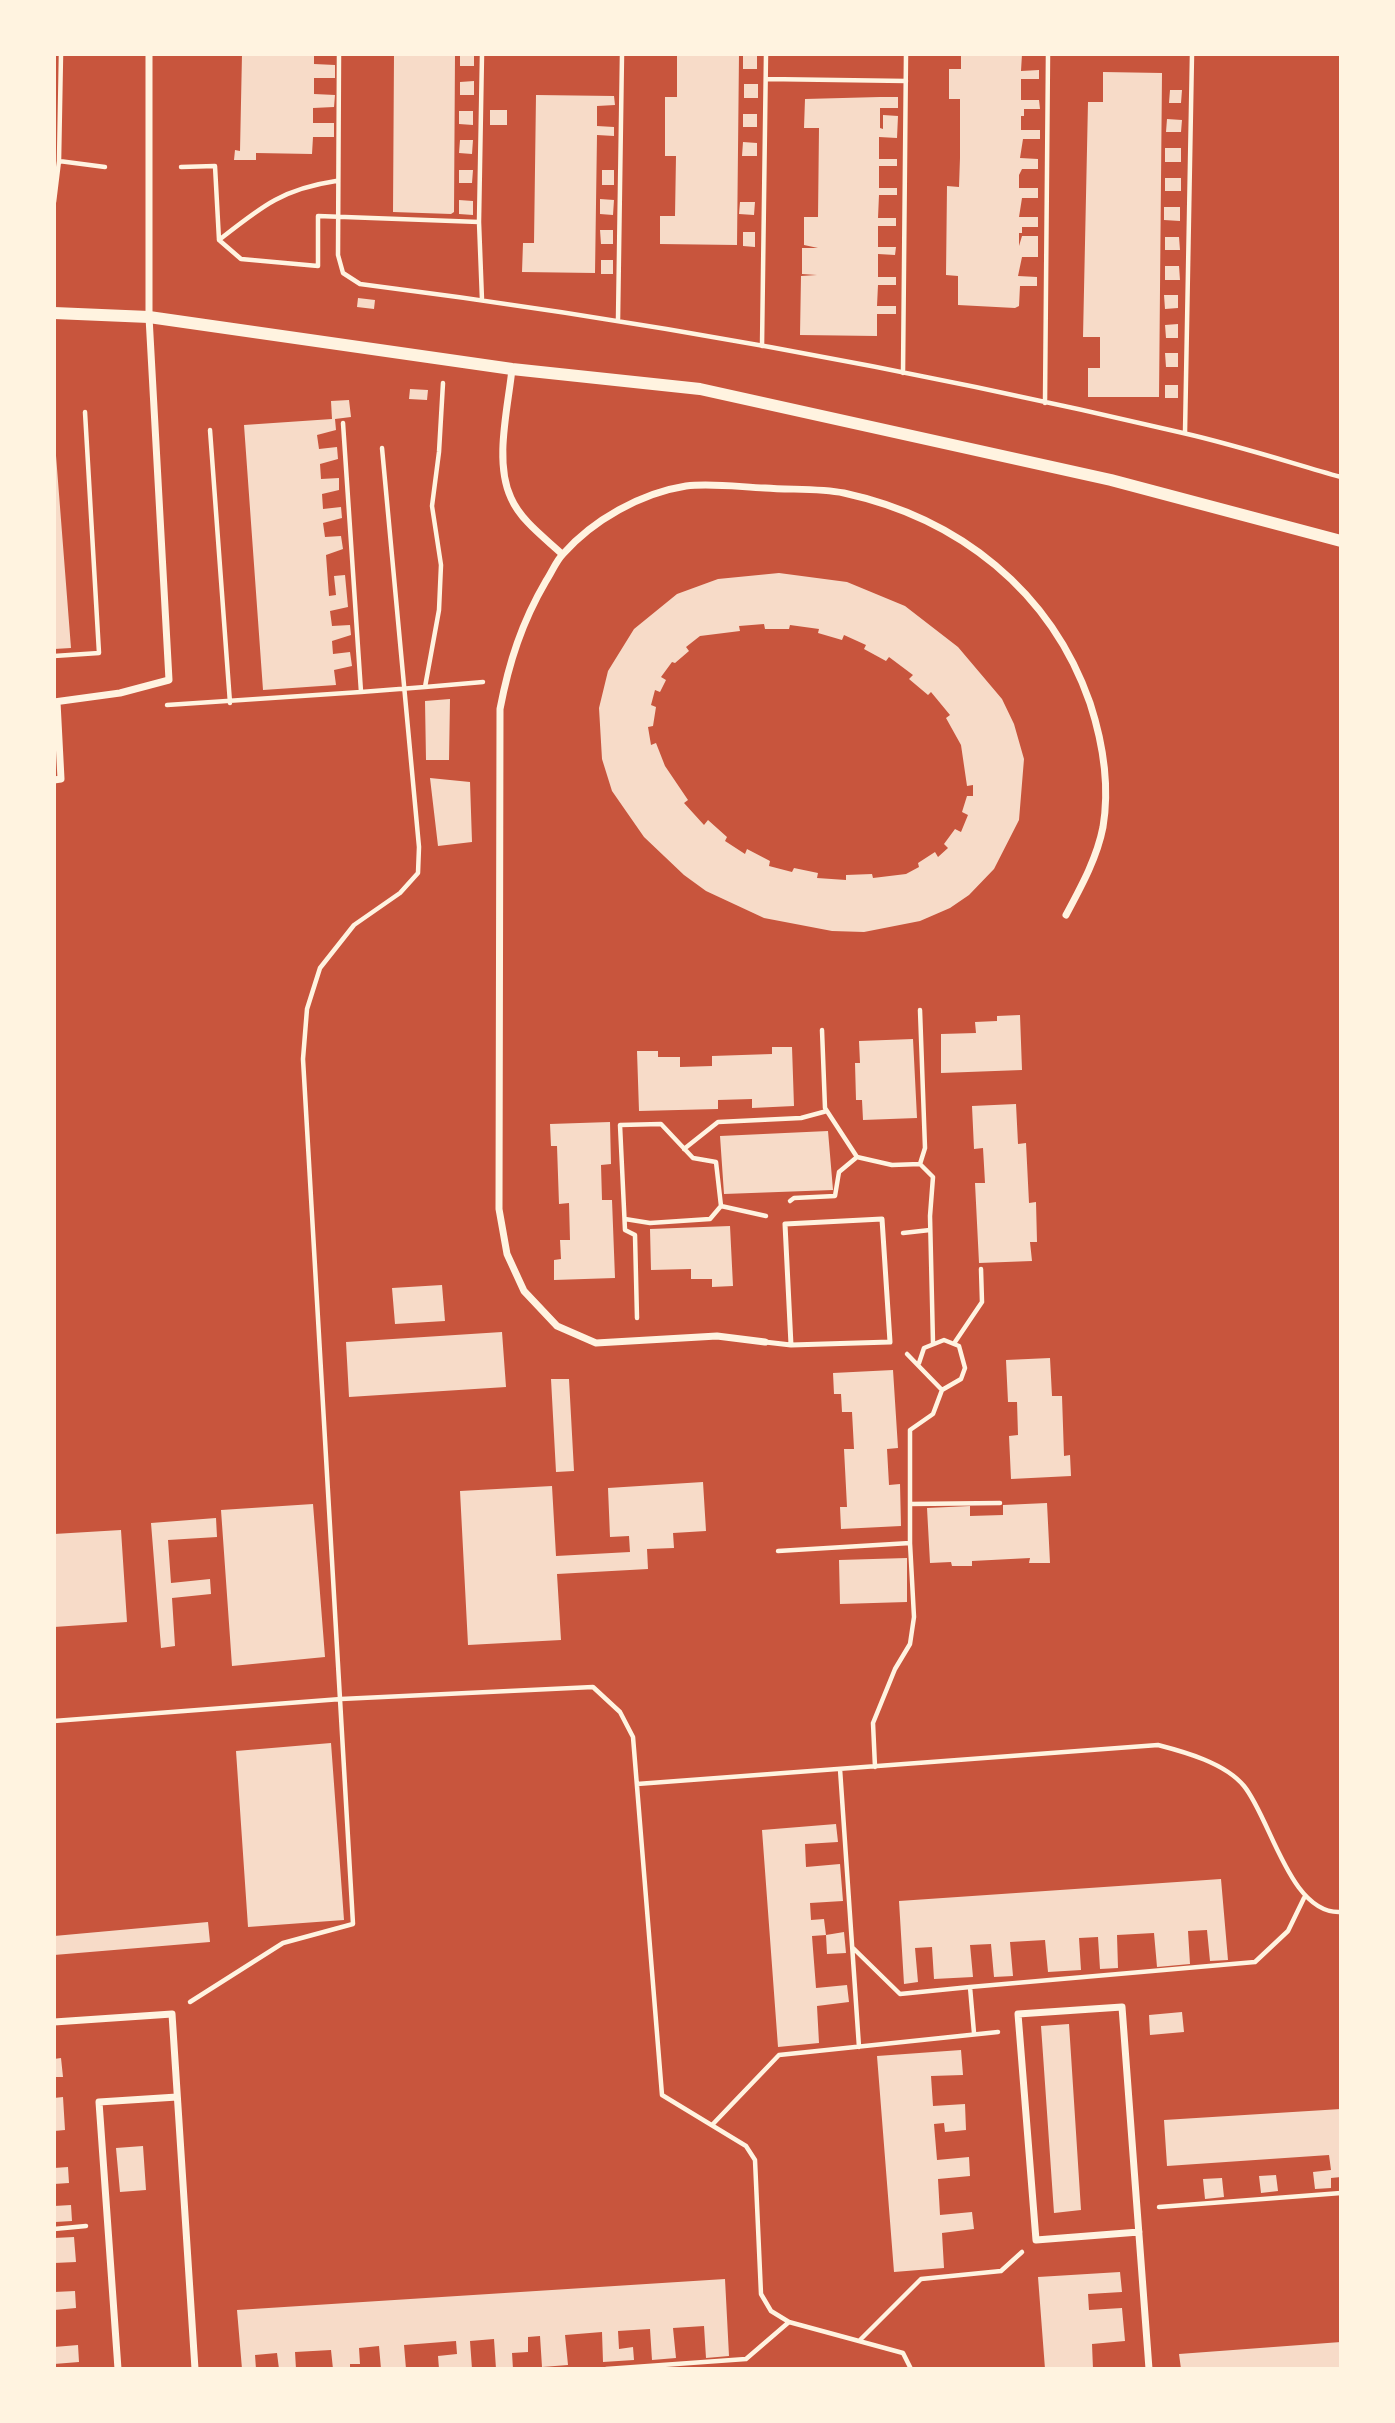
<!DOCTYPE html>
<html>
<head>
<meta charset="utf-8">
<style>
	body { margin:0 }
	#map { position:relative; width:1395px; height:2423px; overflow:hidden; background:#c8553d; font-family:"Source Sans 3",sans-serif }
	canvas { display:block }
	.frame { position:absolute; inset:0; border:56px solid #fff3e0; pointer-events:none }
</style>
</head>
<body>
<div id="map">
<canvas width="1395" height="2423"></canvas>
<div class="frame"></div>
</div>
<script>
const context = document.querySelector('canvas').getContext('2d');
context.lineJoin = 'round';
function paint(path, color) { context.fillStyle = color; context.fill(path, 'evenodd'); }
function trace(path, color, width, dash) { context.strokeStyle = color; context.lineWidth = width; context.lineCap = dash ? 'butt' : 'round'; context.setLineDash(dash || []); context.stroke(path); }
paint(new Path2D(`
	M242 54H314V64L335 65V78H314V94L335 95 334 107 313 108V123H334V137H313L312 154 256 153V160H234L235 150 240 151Z
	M394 54H455L454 212 451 214 393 212Z
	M460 54H474V66H460Z
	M677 54H739L737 245 660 244V216H675L676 156H665V97H677Z
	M743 54 757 55V69H743Z
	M961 54H1022L1021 71 1039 70V79H1021V100H1039L1040 109H1024V116H1021V130H1040V139H1023L1020 158 1038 159V169H1022L1019 175V188H1038V198H1022L1019 217H1038V227H1022V233H1019V246L1022 236H1038V257H1022L1018 276 1037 277V286H1020L1019 306 1015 308 958 305V276L946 275 947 186 959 187 960 158V99H949V69H961Z
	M1103 72 1162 73 1159 397H1088V368H1100V337H1083L1088 102H1103Z
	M474 81V95H460V82Z
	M744 84H758V98H744Z
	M1170 90H1182L1181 103H1169Z
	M536 95 614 96 615 105 597 106V126L614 127V136L597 135 595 273 522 272 523 243H534Z
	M880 97H898V108H880V128L883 129V115L898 116 897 138 879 137V159H897V166H879V188H897V195H879L878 218H896V226H878V247H896L895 255 878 254V277H896V285H878L877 306H896V314H877V336L800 335 801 276 817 275 802 274V248H818L804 245V217H818L819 128H804L805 99Z
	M490 110H507V125H490Z
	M459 111H473V125L459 124Z
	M743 114H757V127H743Z
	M1167 119 1182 120 1181 132H1166Z
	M460 140H473L472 154 459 153Z
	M743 142 757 143V156H742Z
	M1165 148H1181V162H1165Z
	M459 170H473L472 183H459Z
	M602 170H614V185H602Z
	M1165 178H1181V191H1165Z
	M600 199 614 200 613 215 600 214Z
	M459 200 473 201V215L459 214Z
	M740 202H755L754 215 739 214Z
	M1164 207H1180V221L1164 220Z
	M600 230H613V244H601Z
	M743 232H755V247L743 246Z
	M1165 237H1179L1180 250H1165Z
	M601 260H613V274H601Z
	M1165 266H1179L1180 280H1165Z
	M1164 295H1178V308L1165 309Z
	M358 298 375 300 374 309 357 307Z
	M1178 324V338H1166L1165 325Z
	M1165 353H1178V367H1166Z
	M1165 385H1178V398H1165Z
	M410 389 428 390 427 400 409 399Z
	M349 400 351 417 335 419 336 430 317 435 319 449 337 447 338 459 320 464 321 479 339 478V490L322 494 323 509 341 507 342 518 323 523 325 537 341 536 343 549 326 555 329 596 336 595 334 576 345 575 348 607 330 611 332 626 350 625 351 635 332 641 333 654 350 652 352 666 334 670 336 685 263 690 244 425 332 419 331 401Z
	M54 430 71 648 54 649Z
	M779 573 847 582 905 606 958 647 1002 699 1014 724 1024 759 1019 820 994 869 969 895 950 908 920 921 864 932 832 931 764 918 706 891 684 875 644 837 612 791 602 759 599 708 608 671 634 629 677 594 718 579ZM764 624 765 629H789L790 625 819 629 818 633 842 640 844 635 866 645 864 649 886 661 889 657 913 675 909 679 928 695 931 692 950 715 946 718 961 745 967 786 973 785V796H967L962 812 968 815 961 832 955 829 944 844 948 848 938 857 935 852 918 863 919 867 906 874 873 878 872 874 846 875V880L817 878 818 873 794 868 792 872 769 866 770 861 747 849 745 854 725 841 727 837 708 820 704 825 684 803 688 800 665 766 656 743 651 745 648 727 653 726 656 707 651 705 655 690 660 692 666 680 661 677 672 662 675 663 689 651 686 647 700 636 740 631 739 626Z
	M450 699 449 760H426L425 701Z
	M430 778 470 782 472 842 438 846Z
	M1020 1015 1022 1070 941 1073V1034L976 1033 975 1022 997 1021V1016Z
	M913 1039 917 1118 863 1120 862 1100H856L855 1063H860L859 1041Z
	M772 1047H792L794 1106 752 1108V1099L718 1100V1109L639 1111 637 1051H658V1057H680V1067L712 1066V1056L772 1054Z
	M1016 1104 1018 1144 1026 1143 1029 1203 1036 1202 1037 1242H1030L1032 1261 979 1263 975 1183H985L983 1148 974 1149 972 1106Z
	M610 1122 611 1164 601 1165 602 1200H612L615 1278 554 1280V1260L561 1259 560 1240H570L569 1203 559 1204 557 1146H551L550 1124Z
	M828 1131 833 1190 724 1194 720 1136Z
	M730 1226 733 1286 712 1287V1279H691V1269L651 1270 650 1229Z
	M442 1285 445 1321 395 1324 392 1288Z
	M502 1332 506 1387 349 1397 346 1342Z
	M1050 1358 1052 1396H1062L1064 1456 1070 1455 1071 1476 1011 1479 1009 1436 1018 1435 1017 1402H1008L1006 1360Z
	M893 1370 898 1448 887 1449 889 1485 900 1484 901 1526 841 1529 840 1507H847L844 1449H854L852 1412H842L841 1394H834L833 1373Z
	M551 1379H569L574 1471 556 1472Z
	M703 1482 706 1531 673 1533 674 1548 647 1549 648 1569 557 1574 561 1640 468 1645 460 1491 552 1486 556 1556 630 1552 629 1536 610 1537 608 1488Z
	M1047 1503 1050 1563H1029L1030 1558 972 1561V1566H952L951 1562 930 1563 927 1508 970 1506V1516L1003 1515V1505Z
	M313 1504 325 1657 232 1666 221 1510Z
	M216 1518 217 1537 168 1540 171 1583 210 1579 211 1594 172 1598 175 1646 161 1648 151 1523Z
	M121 1530 127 1622 54 1627V1534Z
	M907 1558V1602L840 1604 839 1560Z
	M331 1743 344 1920 248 1927 236 1751Z
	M836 1824 838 1842 805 1844 806 1867 840 1864 843 1901 810 1903 811 1920 824 1919 826 1935 812 1936 816 1988 847 1985 849 2002 817 2006 819 2043 778 2047 762 1830Z
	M1221 1879 1228 1960 1210 1961 1207 1930 1188 1931 1190 1964 1157 1967 1154 1933 1117 1935 1118 1968 1100 1969 1098 1937 1079 1938 1081 1970 1048 1972 1045 1940 1010 1942 1013 1976 994 1977 991 1944 970 1945 973 1977 934 1979 932 1947 915 1948 918 1982 904 1984 899 1901Z
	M208 1922 210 1942 54 1955V1936Z
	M844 1932 846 1953 827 1954 826 1935Z
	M1182 2012 1184 2032 1150 2035 1149 2015Z
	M1069 2024 1081 2210 1054 2213 1041 2026Z
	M961 2050 963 2075 931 2076 933 2106 965 2104 966 2130 945 2132 944 2123 934 2124 937 2160 969 2157 970 2176 938 2179 940 2215 972 2212 974 2229 942 2233 944 2268 894 2272 877 2056Z
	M61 2058 63 2077H54V2059Z
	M63 2097 65 2130 54 2131V2098Z
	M1341 2109V2177L1331 2178V2188L1315 2189 1313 2172 1331 2170 1329 2155 1167 2166 1164 2120Z
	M143 2146 146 2190 120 2192 116 2148Z
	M68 2167 69 2183 54 2184V2168Z
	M1276 2175 1278 2191 1261 2193 1259 2176Z
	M1222 2178 1224 2197 1205 2199 1203 2179Z
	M71 2205 72 2221 55 2222 54 2206Z
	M74 2237 76 2262 54 2263V2238Z
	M1120 2272 1122 2292 1088 2294 1089 2310 1122 2308 1125 2341 1092 2344 1093 2369H1045L1038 2277Z
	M725 2279 729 2356 706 2358 704 2326 673 2328 676 2358 652 2360 650 2329 618 2331 619 2349 633 2347 634 2360 603 2362 602 2332 565 2335 568 2365 542 2367 540 2336 528 2337V2352L512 2353 513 2369H496L494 2339 470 2341 472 2369H439L438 2356 457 2354 456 2341 404 2345 406 2369H381L379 2346 359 2348 360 2364H350V2369H333L331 2350 295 2352 296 2369H279L277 2353 255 2355 256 2369H242L237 2310Z
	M75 2291 76 2308 54 2310V2292Z
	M1341 2342V2369H1181L1179 2354Z
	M78 2345 79 2362 54 2364V2347Z`), '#f7dbc8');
trace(new Path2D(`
	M61 54 59 161 105 167
	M339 54 338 255 343 273 360 284C637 319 911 369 1183 433 1236 445 1288 462 1341 477
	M766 79 906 81
	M181 167 215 166 219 240 241 259 318 266V216L479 222 482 300
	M54 202 59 161
	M479 222 482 54
	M219 240C261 207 282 189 336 181
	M618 320 622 54
	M762 346 766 54
	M903 373 906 54
	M1045 403 1048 54
	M210 430 230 703
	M1185 433 1192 54
	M54 656 99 653 85 412
	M425 687 483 682
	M361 692 425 687 439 610 441 565 432 506 439 452 443 383
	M167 705 361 692 343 423
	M920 1010 925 1148 920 1164 933 1177 930 1216 933 1343
	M822 1030 825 1108 857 1157 892 1165 920 1164
	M684 1149 718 1122 801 1118 827 1111
	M790 1201 794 1198 835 1196 839 1172 857 1157
	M625 1219 650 1223 710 1219 721 1206
	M903 1233 930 1230
	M637 1318 635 1235 625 1230 620 1125 661 1124 693 1158 716 1162 721 1206 766 1216
	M955 1342 982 1302 981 1269
	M907 1354 942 1390
	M910 1504 1000 1503
	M910 1543V1430L933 1414 942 1390 961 1379 965 1368 959 1346 944 1340 924 1348 919 1363
	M778 1551 910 1543 914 1617 910 1644 895 1669 873 1723 875 1767
	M54 1721 341 1699 593 1687 620 1712 633 1737 662 2095 746 2146 755 2160 761 2294 771 2311 789 2322 903 2353 911 2369
	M840 1769 859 2047
	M637 1784 1158 1745C1185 1752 1225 1763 1244 1786 1271 1819 1290 1915 1341 1912
	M853 1948 900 1994 970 1987
	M190 2002 283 1943 353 1924 303 1059 307 1009 320 968 354 925 400 893 418 873 419 847 382 448
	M974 2033 970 1987 1255 1962 1288 1931 1304 1898
	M712 2125 779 2055 998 2032
	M1159 2207 1341 2193
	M54 2229 86 2226
	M859 2341 921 2279 1001 2271 1022 2252
	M606 2369 746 2359 789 2322`), '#fff3e0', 4.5);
trace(new Path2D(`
	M765 1342 791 1345 890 1342 882 1219 785 1224 791 1345`), '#fff3e0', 5);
trace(new Path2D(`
	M512 369C508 408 494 462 511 498 521 521 545 538 562 554
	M54 702 120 693 169 680 149 317V54
	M54 780 61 779 57 702
	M765 1342 717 1336 596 1343 557 1326 524 1291 507 1254 499 1209 500 709C509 662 522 622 546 581 552 572 556 561 563 554 593 520 641 493 686 486 711 483 740 487 765 488 791 490 819 488 844 493 959 518 1051 591 1090 703 1103 743 1110 785 1103 827 1097 858 1081 887 1066 915
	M54 2022 172 2014 195 2369
	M1139 2232 1036 2240 1018 2014 1122 2007 1149 2369
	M118 2369 99 2102 177 2097`), '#fff3e0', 7);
trace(new Path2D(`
	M54 313 149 317 512 369 700 389 1111 480 1341 541`), '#fff3e0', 12);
</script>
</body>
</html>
